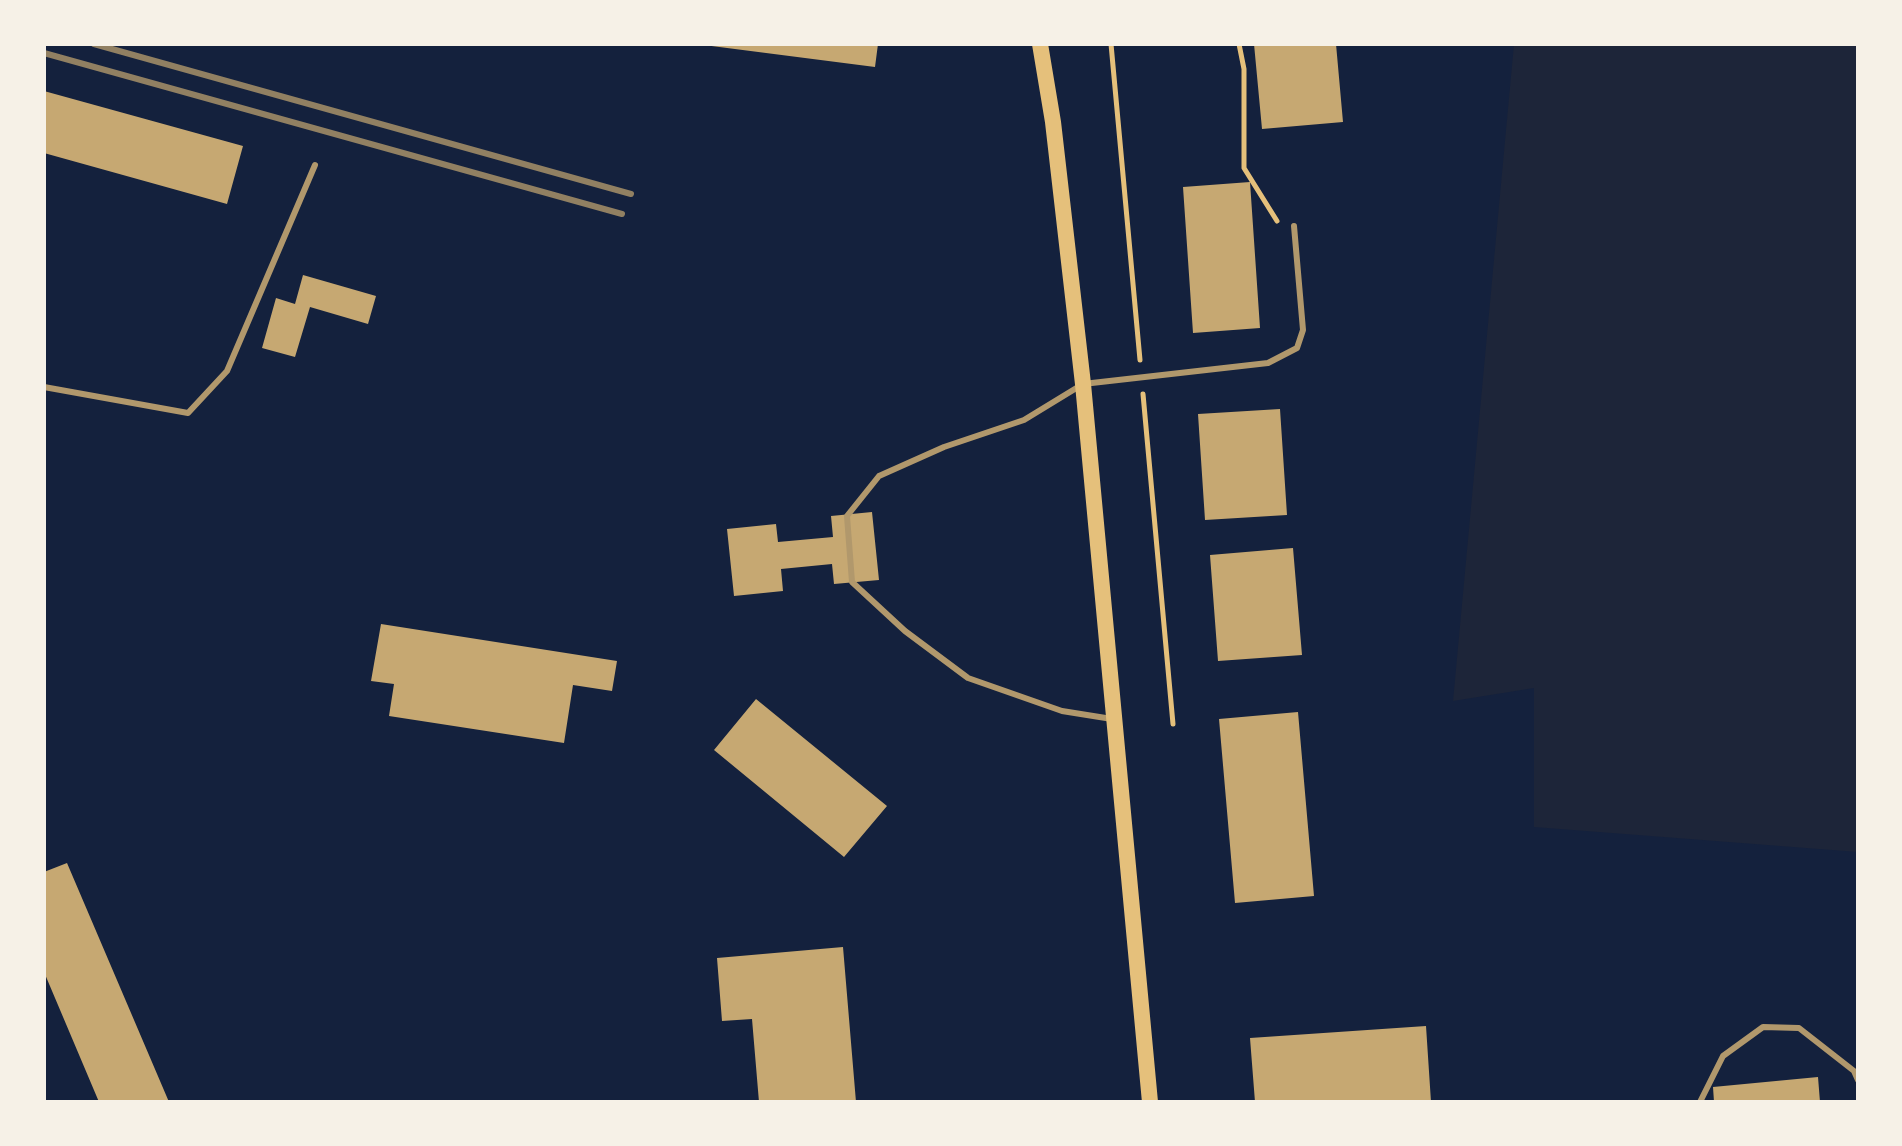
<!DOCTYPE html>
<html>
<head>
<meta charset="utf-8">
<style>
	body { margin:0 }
	#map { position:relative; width:1902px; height:1146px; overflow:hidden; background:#14213d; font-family:"Sofia Sans Condensed",sans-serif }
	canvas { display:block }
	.frame { position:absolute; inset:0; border:46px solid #f6f1e7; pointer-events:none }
</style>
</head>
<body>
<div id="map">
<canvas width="1902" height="1146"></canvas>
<div class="frame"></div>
</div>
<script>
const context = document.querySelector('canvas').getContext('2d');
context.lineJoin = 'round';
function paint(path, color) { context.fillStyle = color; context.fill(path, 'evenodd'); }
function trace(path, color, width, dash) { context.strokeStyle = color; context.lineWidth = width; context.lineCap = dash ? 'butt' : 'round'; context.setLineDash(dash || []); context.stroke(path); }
paint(new Path2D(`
	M1514 44H1858V852L1534 827V688L1453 701Z`), '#1d2539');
paint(new Path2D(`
	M696 44H878L875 67Z
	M1254 44H1336L1343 122 1262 129Z
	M44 91 243 146 227 204 44 153Z
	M1250 182 1260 328 1193 333 1183 187Z
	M303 275 376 296 368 324 310 307 295 357 262 348 276 298 295 304Z
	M1280 409 1287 515 1205 520 1198 414Z
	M872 512 879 580 834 584 832 564 781 569 783 591 734 596 727 529 776 524 778 542 833 537 831 516Z
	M1293 548 1302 655 1218 661 1210 555Z
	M381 624 617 661 612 691 573 685 564 743 389 716 394 684 371 681Z
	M756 699 887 806 844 857 714 750Z
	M1298 712 1314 896 1235 903 1219 719Z
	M67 863 169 1102H99L44 972V872Z
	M843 947 856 1102H759L752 1019 722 1021 717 958Z
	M1426 1026 1431 1102H1255L1250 1038Z
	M1818 1077 1820 1102H1714L1713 1087Z`), '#c6a872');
trace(new Path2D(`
	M1111 44 1140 360
	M1239 44 1244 69V168L1277 221
	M1143 394 1173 724`), '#e5c07b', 5);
trace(new Path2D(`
	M44 387 188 413 227 371 315 165
	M1112 719 1062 711 968 678 905 631 852 582 847 516 879 476 944 447 1024 420 1083 384 1268 363 1297 348 1303 330 1294 226
	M1700 1102 1723 1056 1763 1027 1799 1028 1854 1071 1858 1080`), '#b1986c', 6);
trace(new Path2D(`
	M1040 44 1053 122 1083 384 1150 1102`), '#e5c07b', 16);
trace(new Path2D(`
	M94 44 631 194
	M44 53 622 214`), '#918062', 6);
</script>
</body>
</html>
